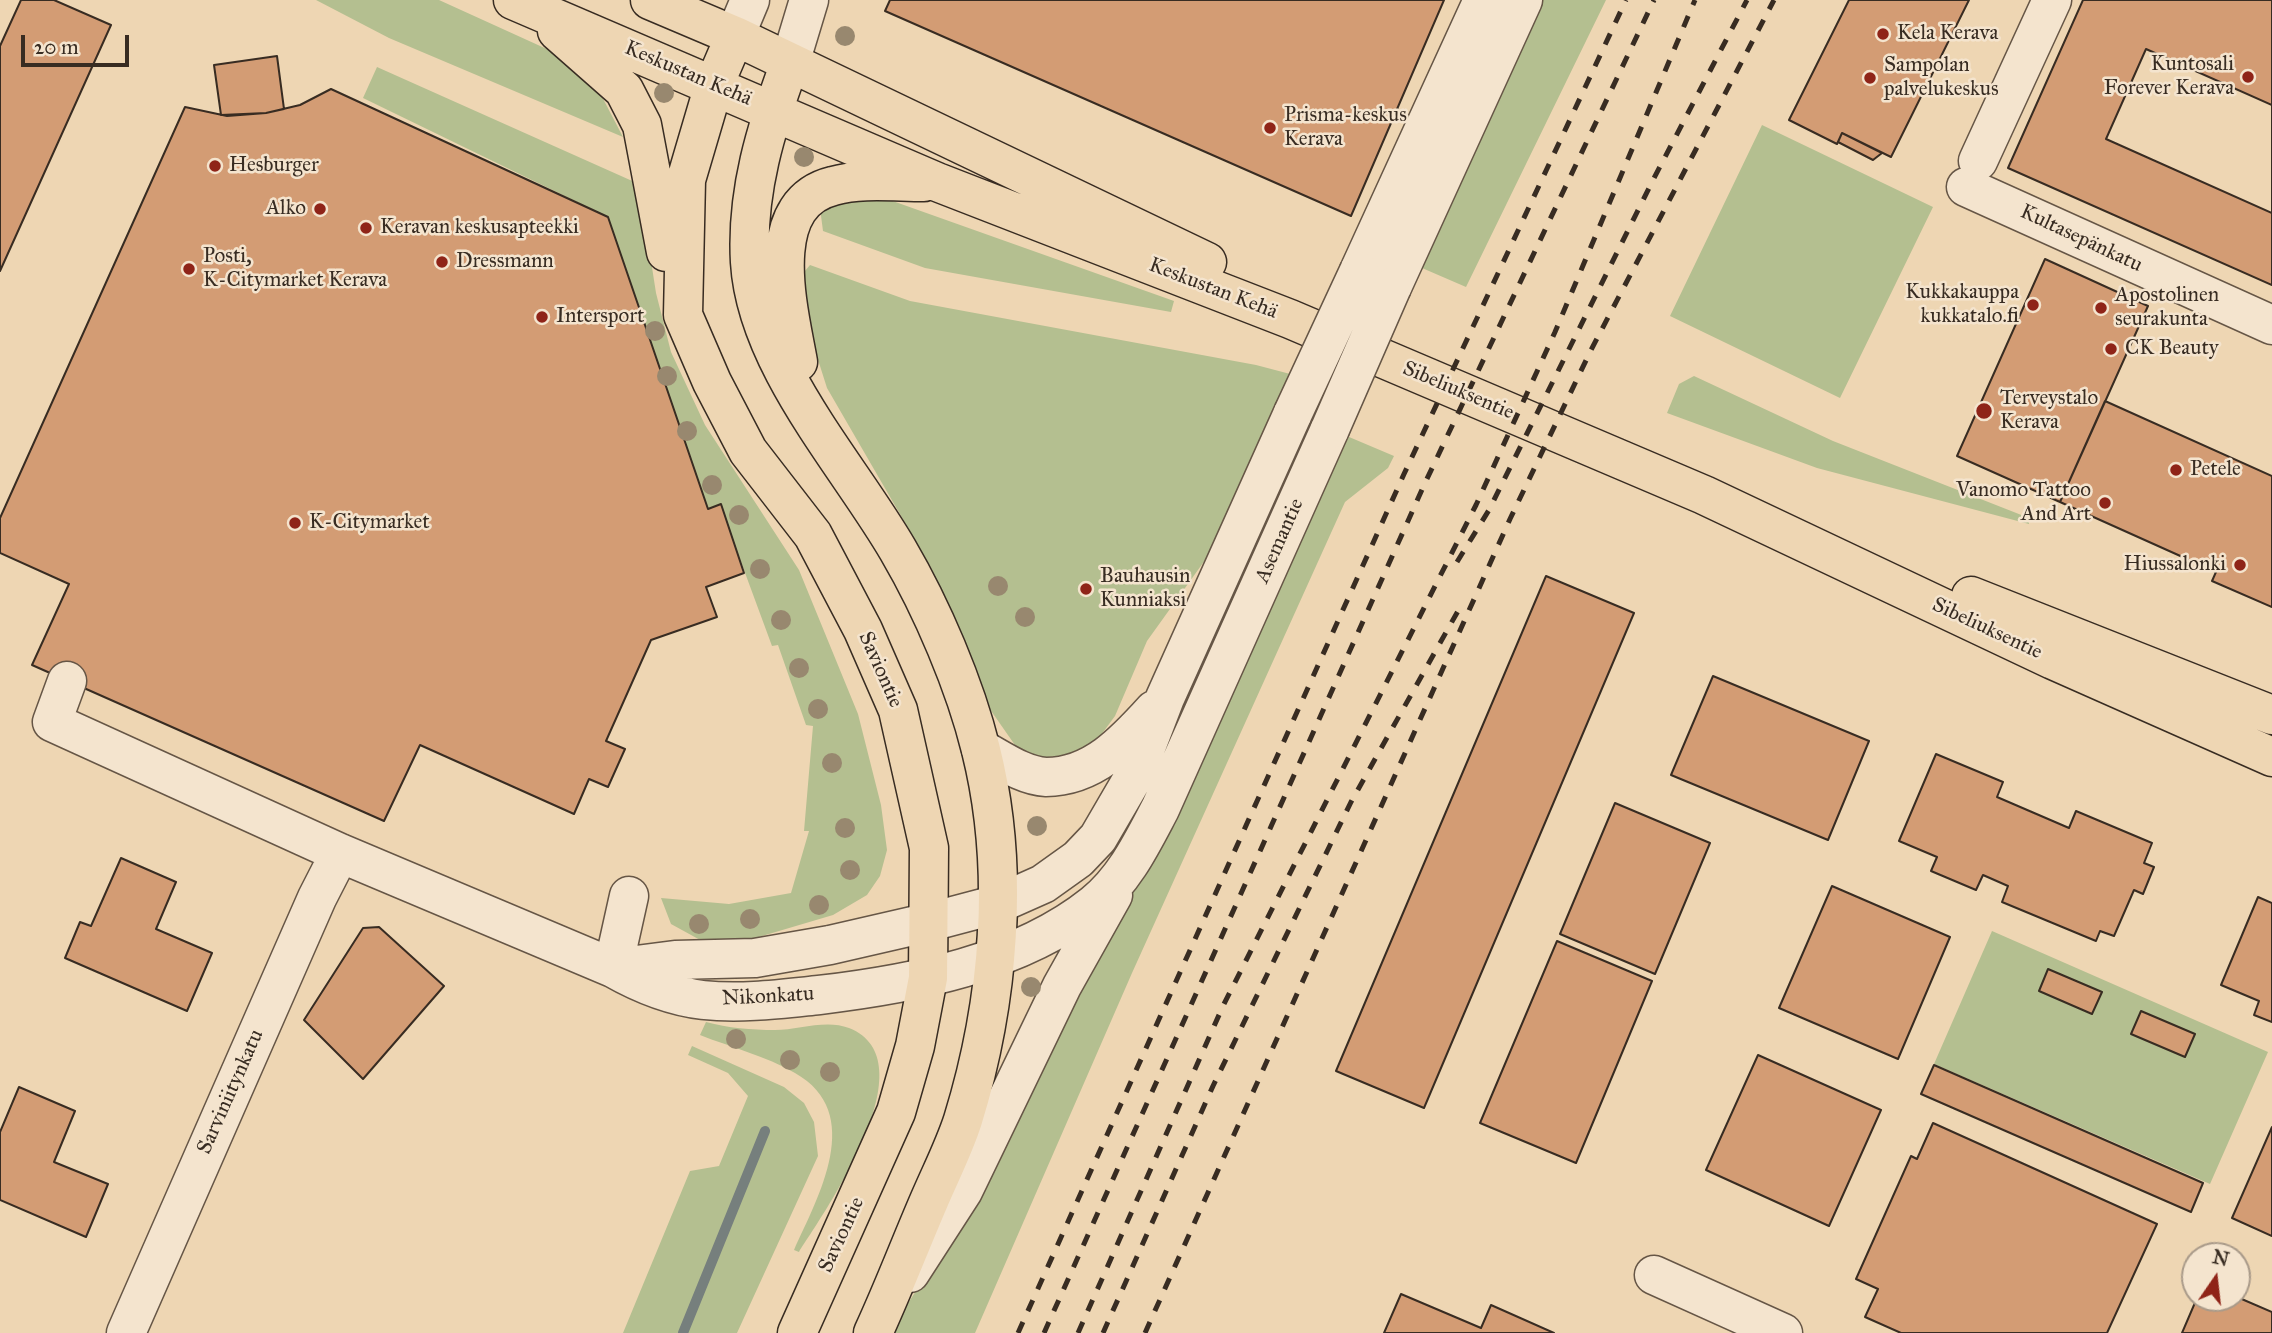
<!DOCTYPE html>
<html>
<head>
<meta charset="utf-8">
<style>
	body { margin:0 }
	#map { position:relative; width:2272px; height:1333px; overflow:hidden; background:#eed6b3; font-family:"IM FELL Great Primer",serif }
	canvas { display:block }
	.north { position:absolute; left:2181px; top:1242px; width:70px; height:70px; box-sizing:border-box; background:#f4e4ce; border:2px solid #a99a89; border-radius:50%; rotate:14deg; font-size:19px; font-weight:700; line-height:28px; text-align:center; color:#382c22 }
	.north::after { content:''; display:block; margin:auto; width:24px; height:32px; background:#8f2418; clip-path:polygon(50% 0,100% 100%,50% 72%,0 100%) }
	.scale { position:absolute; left:21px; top:35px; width:108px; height:32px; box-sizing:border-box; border:4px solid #382c22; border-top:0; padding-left:9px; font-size:21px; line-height:24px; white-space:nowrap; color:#382c22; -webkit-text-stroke:5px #f4e4ce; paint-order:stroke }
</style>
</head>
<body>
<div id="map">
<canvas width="2272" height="1333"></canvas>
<div class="north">N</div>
<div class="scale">20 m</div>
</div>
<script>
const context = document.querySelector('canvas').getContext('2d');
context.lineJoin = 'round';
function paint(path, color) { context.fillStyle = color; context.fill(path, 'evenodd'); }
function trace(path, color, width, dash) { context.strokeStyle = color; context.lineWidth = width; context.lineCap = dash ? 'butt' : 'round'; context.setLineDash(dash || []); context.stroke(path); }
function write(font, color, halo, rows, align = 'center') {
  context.font = font + ' "IM FELL Great Primer",serif'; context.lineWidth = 5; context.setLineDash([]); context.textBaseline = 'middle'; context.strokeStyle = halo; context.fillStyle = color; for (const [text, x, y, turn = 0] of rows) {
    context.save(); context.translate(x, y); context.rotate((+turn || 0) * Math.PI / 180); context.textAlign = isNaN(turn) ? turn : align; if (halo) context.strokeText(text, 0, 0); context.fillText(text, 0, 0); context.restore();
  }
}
paint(new Path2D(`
	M316 0H439L549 50 577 66 599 91 623 137 389 38Z
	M1541 0H1606L1466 287 1422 268Z
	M377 67 639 184 656 293 671 352 705 425 799 570 858 714 881 805 887 850 880 876 867 895 833 915 752 939 702 941 671 924 661 898 729 904 791 893 809 831H804L813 726 806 725 778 645 772 646 720 505 708 509 608 217 363 98Z
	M1762 125 1933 207 1840 398 1670 316Z
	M852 195 887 199 1174 301 1171 312 925 268 823 231 820 208Z
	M810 265 910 301 1256 365 1294 375 1213 549 1147 641 1115 716 1098 739 1070 755 1038 758 1017 748 987 705 961 631 930 566 827 388 794 284Z
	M1694 376 1833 441 2029 518V524L1817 468 1667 413 1679 384Z
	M1342 434 1394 456 1388 468 1345 502 1132 973 975 1333H893L901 1314 964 1217Z
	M1992 931 2268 1052 2210 1184 1934 1064Z
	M706 1022C728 1028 751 1030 775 1030 798 1030 826 1019 849 1028 930 1060 827 1209 799 1252L794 1250C818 1197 866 1113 795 1073 766 1056 730 1047 700 1035Z
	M692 1046 784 1087 804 1103 814 1122 818 1156 737 1333H623L690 1171 719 1166 748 1096 728 1073 688 1055Z`), '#b4bf90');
trace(new Path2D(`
	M683 1333 765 1131`), '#767f7d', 10);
const building = new Path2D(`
	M21 0H54L111 25 0 271V46Z
	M890 0H1444L1351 216 885 11Z
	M1849 0H1969L1891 157 1842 133 1837 144 1789 120Z
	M2083 0H2272V285L2008 168Z
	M2146 49 2272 105V213L2106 139Z
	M277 56 284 109 266 113 221 115 214 65Z
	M331 89 608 217 708 509 721 504 744 573 706 587 717 617 651 640 606 741 625 749 608 787 589 779 574 814 420 745 384 821 32 665 69 584 0 553V518L185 107 227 116 266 113 300 105Z
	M1842 133 1882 153 1873 160 1838 142Z
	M2045 259 2148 306 2060 502 1957 456Z
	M2105 401 2272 476V607L2212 581 2216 572 2060 502Z
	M1546 576 1634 613 1424 1108 1336 1071Z
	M1713 676 1869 741 1828 840 1671 775Z
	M1936 754 2003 782 1997 797 2069 828 2076 811 2152 843 2144 863 2154 867 2143 894 2134 890 2114 936 2100 931 2096 941 2002 902 2008 886 1983 875 1976 890 1931 871 1937 857 1899 841Z
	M1615 803 1710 843 1655 974 1560 934Z
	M121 858 176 882 156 929 212 953 187 1011 65 958 80 922 91 926Z
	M1832 886 1950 937 1898 1059 1779 1008Z
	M2258 897 2272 903V1022L2254 1015 2259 1001 2221 985Z
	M379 927 444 986 363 1079 304 1020 363 928Z
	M1557 941 1652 981 1576 1163 1480 1123Z
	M2048 969 2102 992 2092 1014 2039 991Z
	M2141 1011 2195 1034 2185 1057 2131 1034Z
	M1758 1055 1881 1110 1829 1226 1706 1170Z
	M1934 1065 2203 1183 2191 1212 1921 1094Z
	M19 1087 75 1111 54 1162 108 1184 86 1237 0 1200V1132Z
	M1933 1123 2157 1224 2107 1333H1901L1865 1317 1878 1289 1856 1279 1911 1156 1917 1159Z
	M2272 1127V1236L2232 1218Z
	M1401 1294 1481 1328 1491 1305 1554 1333H1384Z
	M2237 1297 2272 1312V1333H2182L2197 1298Z`);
paint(building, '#d39c74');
trace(building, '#382c22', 2);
const minor = new Path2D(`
	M735 36 750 0
	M790 63 809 0
	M1978 161 2052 0
	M1966 187 2272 325
	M1359 271 1483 0
	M1392 287 1523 0
	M67 681 52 722 340 853 613 968C641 984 670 996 703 1000 742 1004 780 999 819 995 912 984 1019 964 1094 904 1125 879 1142 843 1160 809L1330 429
	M981 749C1000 759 1023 776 1046 777 1093 777 1125 742 1154 710
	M613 968 675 960 755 958 830 945 930 922 998 904 1043 884 1078 859 1098 838 1137 771 1165 698 1293 413
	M613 968 629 896
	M910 1273 963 1191 1062 986 1113 895
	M1654 1275 1783 1333
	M126 1333 317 898 340 853`);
const major = new Path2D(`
	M513 0 937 182 1290 319 1704 495 2053 660 2272 757
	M650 0 735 36 1207 262
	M557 31 624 90 642 125 666 252
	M735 36 714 85 686 180 683 315 712 382 748 451 813 535 863 630 898 710 929 848 928 978 915 1046 896 1112 797 1333
	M790 63C766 128 746 192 750 262 756 365 848 464 898 550 932 608 965 685 981 750 1011 870 999 1003 963 1120 954 1148 940 1175 929 1201 910 1245 893 1290 873 1333
	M798 362C789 311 760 204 833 186 861 178 894 182 924 182
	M1971 596 2272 715`);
trace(minor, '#665646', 41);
trace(major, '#382c22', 41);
trace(minor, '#f4e4ce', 38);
trace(major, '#eed6b3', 38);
trace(new Path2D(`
	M1457 562 1489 510 1653 180 1747 0
	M1018 1333 1404 474 1626 0
	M1044 1333 1425 483 1654 0
	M1078 1333 1223 1006 1476 505 1555 332 1695 0
	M1103 1333 1213 1086 1351 802 1463 602
	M1145 1333 1510 519 1591 350 1774 0`), '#382c22', 5, [12, 12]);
const minorBridge = new Path2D(`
	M1293 413 1359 271
	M1330 429 1392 287`);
trace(minorBridge, '#665646', 41, []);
trace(minorBridge, '#f4e4ce', 38);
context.fillStyle = '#98886f';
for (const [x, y] of [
	[845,36],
	[664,93],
	[804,157],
	[655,331],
	[667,376],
	[687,431],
	[712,485],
	[739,515],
	[760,569],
	[998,586],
	[1025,617],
	[781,620],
	[799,668],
	[818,709],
	[832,763],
	[1037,826],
	[845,828],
	[850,870],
	[819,905],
	[750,919],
	[699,924],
	[1031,987],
	[736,1039],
	[790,1060],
	[830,1072]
]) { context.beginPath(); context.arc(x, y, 10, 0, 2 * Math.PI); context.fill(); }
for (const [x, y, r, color] of [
	[1883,34,7,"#8f2418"],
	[2248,77,7,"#8f2418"],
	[1870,78,7,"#8f2418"],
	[1270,128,7,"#8f2418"],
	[215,166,7,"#8f2418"],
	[320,209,7,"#8f2418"],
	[366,228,7,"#8f2418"],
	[442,262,7,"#8f2418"],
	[189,269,7,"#8f2418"],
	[2033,305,7,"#8f2418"],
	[2101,308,7,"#8f2418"],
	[542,317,7,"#8f2418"],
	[2111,349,7,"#8f2418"],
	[1984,411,9,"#8f2418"],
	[2176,470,7,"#8f2418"],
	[2105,503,7,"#8f2418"],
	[295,523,7,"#8f2418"],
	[2240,565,7,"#8f2418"],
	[1086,589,7,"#8f2418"]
]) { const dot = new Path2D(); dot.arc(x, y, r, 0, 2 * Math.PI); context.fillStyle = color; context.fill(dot); trace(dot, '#f4e4ce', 2.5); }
write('21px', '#382c22', '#f4e4ce', [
	["Kela Kerava",1897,34],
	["Kuntosali",2234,65,"right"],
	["Forever Kerava",2234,89,"right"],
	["Sampolan",1884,66],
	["palvelukeskus",1884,90],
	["Prisma-keskus",1284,116],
	["Kerava",1284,140],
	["Hesburger",229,166],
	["Alko",306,209,"right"],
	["Keravan keskusapteekki",380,228],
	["Posti,",203,257],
	["K-Citymarket Kerava",203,281],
	["Dressmann",456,262],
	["Kukkakauppa",2019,293,"right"],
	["kukkatalo.fi",2019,317,"right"],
	["Apostolinen",2115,296],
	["seurakunta",2115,320],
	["Intersport",556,317],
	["CK Beauty",2125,349],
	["Terveystalo",2000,399],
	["Kerava",2000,423],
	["Petele",2190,470],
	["Vanomo Tattoo",2091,491,"right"],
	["And Art",2091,515,"right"],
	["K-Citymarket",309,523],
	["Hiussalonki",2226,565,"right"],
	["Bauhausin",1100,577],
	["Kunniaksi",1100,601]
], 'left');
write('21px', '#382c22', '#f4e4ce', [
	["Keskustan Kehä",688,74,23],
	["Kultasepänkatu",2081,239,25],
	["Keskustan Kehä",1213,289,21],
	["Sibeliuksentie",1458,391,23],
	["Asemantie",1280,541,-66],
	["Sibeliuksentie",1987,629,25],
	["Saviontie",880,670,66],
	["Nikonkatu",768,997,-3],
	["Sarviniitynkatu",231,1092,-66],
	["Saviontie",842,1235,-65]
]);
</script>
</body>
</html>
